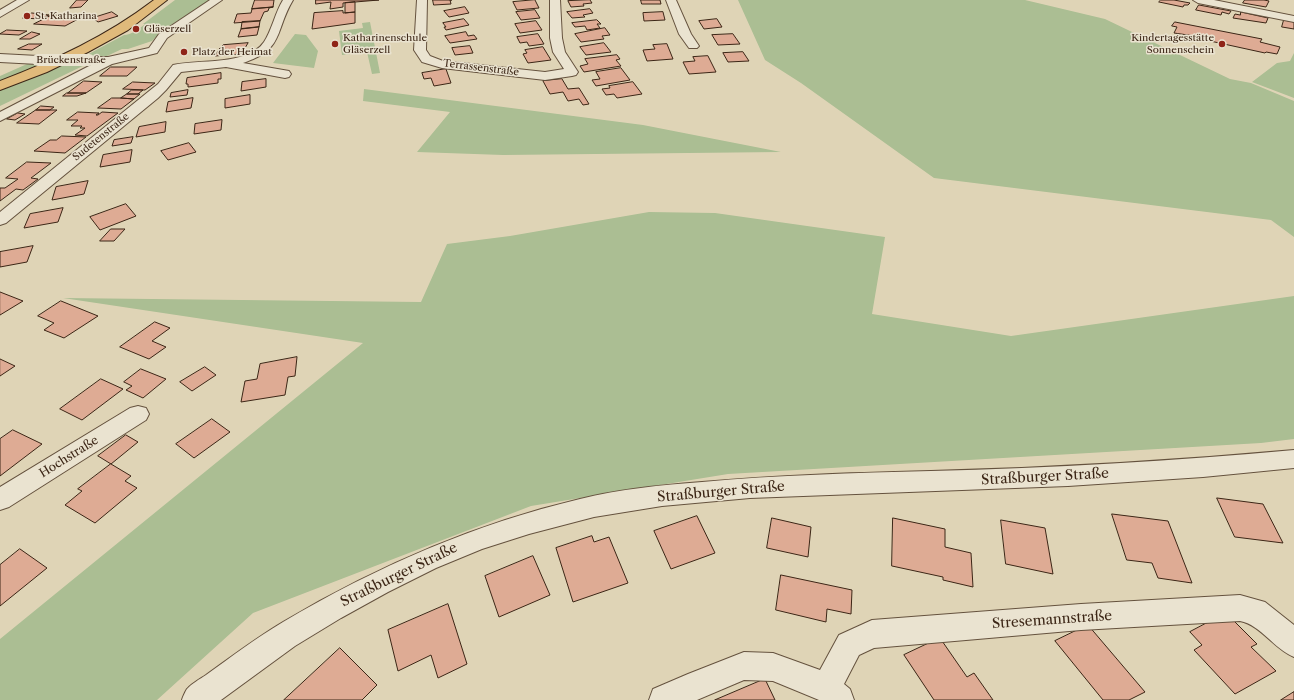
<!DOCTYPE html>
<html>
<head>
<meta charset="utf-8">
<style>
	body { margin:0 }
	canvas { display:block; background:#dfd4b6 }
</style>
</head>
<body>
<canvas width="1294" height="700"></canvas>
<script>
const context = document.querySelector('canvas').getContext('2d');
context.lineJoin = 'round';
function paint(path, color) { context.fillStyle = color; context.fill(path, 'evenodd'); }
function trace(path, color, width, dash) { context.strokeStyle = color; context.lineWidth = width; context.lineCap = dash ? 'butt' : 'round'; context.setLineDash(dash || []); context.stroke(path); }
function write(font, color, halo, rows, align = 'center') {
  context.font = font + ' "Libre Caslon Text",serif'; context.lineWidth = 3; context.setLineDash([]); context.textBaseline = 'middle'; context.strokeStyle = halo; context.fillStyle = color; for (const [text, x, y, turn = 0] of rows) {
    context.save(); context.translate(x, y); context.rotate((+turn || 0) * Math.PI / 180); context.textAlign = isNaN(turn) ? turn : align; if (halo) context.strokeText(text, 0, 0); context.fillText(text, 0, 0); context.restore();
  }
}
paint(new Path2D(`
	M175 0H211L163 30 152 41 128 49H122L107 56H85L124 35C131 35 139 29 145 24H143Z
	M738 0H1025L1105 19 1230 79 1251 83 1294 101V237L1271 220 934 178 801 83 765 60Z
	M370 22 380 73 372 74 367 52 342 55 339 31 363 28 362 23Z
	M295 34 306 35 318 51 314 68 273 63Z
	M1294 53V98L1252 82 1277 63 1290 61Z
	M27 64H47L0 83V76Z
	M64 64H87L0 106V89Z
	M364 89 643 125 781 152 503 155 417 152 450 112 363 101Z
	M649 212 715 213 885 237 872 314 1011 336 1294 296V439L1261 443 728 474 531 506 253 613 157 700H0V639L363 343 63 298 421 302 447 244 510 236Z`), '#abbe93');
const building = new Path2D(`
	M77 0H88L81 7 70 8Z
	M255 0H274L273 7 252 9Z
	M316 0H379L343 3V7L330 9 331 2 316 4Z
	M433 0H452H450L451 4 434 5Z
	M535 0 539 8 517 10 513 2Z
	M590 0 592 3 583 4 584 6 571 7 568 1Z
	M641 0H660L661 4H642Z
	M1161 0H1174L1190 3 1188 5H1184L1183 7 1159 2Z
	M1245 0H1264L1269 1 1266 7 1243 3Z
	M355 2V12L345 13V3Z
	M1199 5 1231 11 1229 14 1222 12 1221 15 1196 10Z
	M273 7 269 8 268 11 264 12 260 21 234 23 237 14 251 13 252 9Z
	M465 7 469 13 449 17 444 11Z
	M590 9 593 13 583 15 585 17 572 18 567 12Z
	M535 10 540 18 521 20 516 12Z
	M343 11V13L355 12V23L312 29 314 13Z
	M112 12 118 16 98 22 93 18Z
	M663 12 665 20 644 21 643 13Z
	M1241 12 1268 18 1266 23 1233 18 1235 14 1240 15Z
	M32 13 49 15 40 19 23 18Z
	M52 15 82 17 65 26 34 24Z
	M464 19 469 25 446 30 444 27H446L443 23Z
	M717 19 722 27 704 29 699 21Z
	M597 20 601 24H597L600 28 587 30 585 26 575 27 572 23Z
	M1284 20 1294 22V29L1282 27Z
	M260 21 259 27 241 29 242 22Z
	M536 21 542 30 520 33 515 24Z
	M1175 22 1262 39 1260 42 1280 47 1277 54 1266 52 1265 53 1201 39 1202 37 1174 33 1177 27 1172 26Z
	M259 27 257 35 238 37 241 29Z
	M605 28 610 35 602 36 604 39 581 42 575 34Z
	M7 30 27 31 19 35 0 34Z
	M32 32 40 34 30 39H20Z
	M466 32 468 36 474 35 477 39 450 43 445 36Z
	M538 34 544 44 529 46 527 42 520 43 517 37Z
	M733 34 740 44 718 45 712 35Z
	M248 43 245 48 241 50H244L241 54 215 56 218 51 223 49H219L223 45Z
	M604 43 611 52 586 55 580 47Z
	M29 44H42L32 50 18 49Z
	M667 44 673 59 647 61 643 50 655 49 653 45Z
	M470 46 473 53 455 55 452 48Z
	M543 47 551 60 528 63 523 54 527 53 525 50Z
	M743 52 749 61 728 62 723 53Z
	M617 55 620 59 616 60 621 66 584 72 580 66 588 64 585 59Z
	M708 56 716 72 689 74 683 62 695 61 693 57Z
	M111 67H137L127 76H100Z
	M621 68 630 80 596 86 592 80 600 79 596 72Z
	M446 69 451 83 434 86 431 78 424 79 422 73Z
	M221 73V79H218V83L188 87V84H186L187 78Z
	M266 79V87L241 91 242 82Z
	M562 79 568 89 579 88 589 104 583 105 579 99 568 101 563 92 550 94 543 81Z
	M84 81 102 82 86 93H68Z
	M133 82 155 83 145 90 123 89Z
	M633 82 642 94 617 98 614 94 606 95 602 89 610 88 609 86Z
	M132 90H143L138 94H127Z
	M188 90 187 95 170 97 171 93Z
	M67 93H86L77 96H63Z
	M127 94H140L134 99 121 98Z
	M250 95V104L225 108V99Z
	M112 98H121L134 99 121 109 98 108Z
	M193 98 191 108 166 112 168 102Z
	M41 106 54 107 50 110H36Z
	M36 110H57L39 124 17 123Z
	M78 112 99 113 96 115H98L102 112 118 113 87 136 75 135 85 128H80L82 126H71L78 120H67Z
	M18 113 25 114 15 120 7 119Z
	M222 120 221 130 194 134 195 124Z
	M166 122 165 132 136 137 139 127Z
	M62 136 86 137 65 153 34 151 50 140H56Z
	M133 137 131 143 112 146 114 140Z
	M189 143 196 152 168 160 161 151Z
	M132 150 130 162 100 167 103 155Z
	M27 162 51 163 31 178 38 179 23 190 16 189 0 201V188H5L18 179 6 178Z
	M88 181 84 194 52 200 56 187Z
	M126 204 136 216 100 230 90 217Z
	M63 208 58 222 24 228 30 214Z
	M111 229H125L114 241H100Z
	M33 246 27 262 0 267V252Z
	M0 292 23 301 0 315Z
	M61 301 98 316 64 338 44 330 54 323 38 316Z
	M155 322 170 328 152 341 166 347 149 359 120 347Z
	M297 357 295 376 288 377 285 395 241 402 245 381 257 379 260 364Z
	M0 359 15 366 0 376Z
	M205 367 216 375 192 391 180 382Z
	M141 369 166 379 143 398 126 390 132 386 124 382Z
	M101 379 123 389 82 420 60 409Z
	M212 419 230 432 194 458 176 444Z
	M13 430 42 444 0 476V439Z
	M126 435 138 442 111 464 98 456Z
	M111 464 131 476 125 481 137 488 95 523 65 505 82 491 78 489Z
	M1217 498 1263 504 1283 543 1235 537Z
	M1112 514 1168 521 1192 583 1158 578 1152 563 1127 560Z
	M697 516 715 553 671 569 654 531Z
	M772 518 811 527 808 557 767 548Z
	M893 518 945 529V547L971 553 973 587 943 580V577L892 566Z
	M1001 520 1045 528 1053 574 1006 564Z
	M592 536 594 542 609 537 628 583 573 602 556 548Z
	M20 549 47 568 0 606V565Z
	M533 556 550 595 499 617 485 576Z
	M781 575 852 590 851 614 827 609 826 622 776 610Z
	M448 604 467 664 438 678 431 655 398 671 388 630Z
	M1226 613 1257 644 1251 647 1276 671 1235 694 1194 650 1202 645 1190 632Z
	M1088 625 1145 692 1129 700H1103L1055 641Z
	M940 638 967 677 974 673 993 700H934L904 655Z
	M340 648 377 685 362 700H284Z
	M765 679 775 700H715Z
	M1294 692V700H1281Z`);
paint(building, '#deab94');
trace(building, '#3c2616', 1);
const minor = new Path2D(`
	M17 0H29L0 17V10Z
	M210 0H222L167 38 157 53 112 64 0 121V112L93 64 85 63 83 60 85 57H108L149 48 159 34Z
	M283 0H293C274 32 285 49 243 63L289 71 291 74 289 77 285 78 226 67 181 72 166 90 158 98 6 223 0 225V212L148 92 158 84 173 65C197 59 248 66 264 42 272 30 275 13 283 0Z
	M417 0H427L426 50 430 56 443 61 545 72 564 69 553 52 550 38V0H560L562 38 565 52 578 72 576 75 572 76 545 80 442 68 422 62 414 50Z
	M666 0H676L691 34 699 46 697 48H689L679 34Z
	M1193 0H1214L1294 16V22L1198 3Z
	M0 54 38 56 42 57 44 60 42 63 38 64 0 62Z
	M138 406 146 408 149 414 146 420 9 507 0 510V487L130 408Z
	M1294 450V468L1203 477 1068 486 750 498 662 506 594 517 529 534 482 549 436 568 388 592 341 618 295 646 221 700H182C182 699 186 690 187 689 191 684 200 679 206 675 231 657 256 638 283 622 376 567 474 524 580 499 620 489 661 485 702 482 778 475 854 473 931 471 1052 468 1173 461 1294 450Z
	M1240 595 1265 602 1294 625V657C1274 649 1261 625 1240 621L1081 630 874 648 859 655 844 684 850 689 854 700H819L773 681 744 680 697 700H649L653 689 688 674 744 652 773 653 820 670 839 635 872 620 1081 604Z`);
const major = new Path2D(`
	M154 0H167L128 30 88 52 47 72 0 90V81C55 60 107 36 154 0Z`);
trace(minor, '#65523e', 2);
trace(major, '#3c2616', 2);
paint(minor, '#eae3d0');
paint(major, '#e0ba7b');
const minorBridge = new Path2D(`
	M38 60H89`);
trace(minorBridge, '#65523e', 12, []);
trace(minorBridge, '#eae3d0', 12);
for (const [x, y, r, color] of [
	[27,16,4,"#8f2418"],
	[136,29,4,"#8f2418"],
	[335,44,4,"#8f2418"],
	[1222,44,4,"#8f2418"],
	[184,52,4,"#8f2418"]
]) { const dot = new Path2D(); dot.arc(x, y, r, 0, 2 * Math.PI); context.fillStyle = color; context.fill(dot); trace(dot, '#eae3d0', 1.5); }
write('10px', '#3c2616', '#eae3d0', [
	["St. Katharina",35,16],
	["Gläserzell",144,29],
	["Katharinenschule",343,38],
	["Gläserzell",343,50],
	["Kindertagesstätte",1214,38,"right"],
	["Sonnenschein",1214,50,"right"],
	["Platz der Heimat",192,52]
], 'left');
write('10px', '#3c2616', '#eae3d0', [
	["Brückenstraße",71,60],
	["Terrassenstraße",481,68,7],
	["Sudetenstraße",101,137,-39]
]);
write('12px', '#3c2616', '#eae3d0', [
	["Hochstraße",69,457,-32]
]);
write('14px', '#3c2616', '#eae3d0', [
	["Straßburger Straße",1045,477,-3],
	["Straßburger Straße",721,492,-5],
	["Straßburger Straße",399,575,-26],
	["Stresemannstraße",1052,620,-4]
]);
</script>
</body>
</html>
